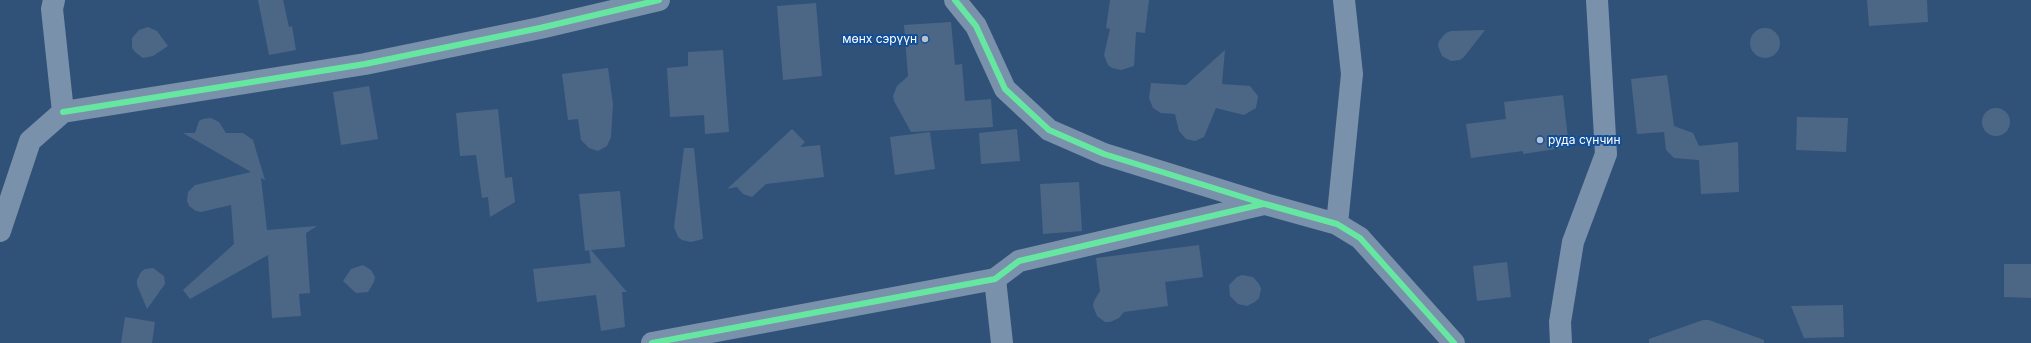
<!DOCTYPE html>
<html>
<head>
<meta charset="utf-8">
<style>
	body { margin:0 }
	canvas { display:block; background:#305178 }
</style>
</head>
<body>
<canvas width="2031" height="343"></canvas>
<script>
const context = document.querySelector('canvas').getContext('2d');
context.lineJoin = 'round';
function paint(path, color) { context.fillStyle = color; context.fill(path, 'evenodd'); }
function trace(path, color, width, dash) { context.strokeStyle = color; context.lineWidth = width; context.lineCap = dash ? 'butt' : 'round'; context.setLineDash(dash || []); context.stroke(path); }
function write(font, color, halo, rows, align = 'center') {
  context.font = font + ' Inter,sans-serif'; context.lineWidth = 4; context.setLineDash([]); context.textBaseline = 'middle'; context.strokeStyle = halo; context.fillStyle = color; for (const [text, x, y, turn = 0] of rows) {
    context.save(); context.translate(x, y); context.rotate((+turn || 0) * Math.PI / 180); context.textAlign = isNaN(turn) ? turn : align; if (halo) context.strokeText(text, 0, 0); context.fillText(text, 0, 0); context.restore();
  }
}
paint(new Path2D(`
	M258 0H283L289 27 292 26 296 50 269 55Z
	M1110 0H1149L1145 33 1136 32 1134 66 1121 70 1112 68 1108 65 1104 55 1110 29 1106 28Z
	M1867 0H1927L1928 22 1869 26Z
	M816 3 822 76 783 80 777 6Z
	M951 22 955 65 962 64 965 101 991 99 993 127 911 132 894 101 893 96 897 86 908 76 904 25Z
	M148 27 157 31 168 46 153 56 143 58 135 52 132 48V38L139 30Z
	M1750 43a15 15 0 1 1 30 0a15 15 0 1 1-30 0Z
	M1485 30 1464 57 1460 60 1451 61 1442 56 1438 46 1439 41 1446 33 1451 31Z
	M723 50 729 132 705 134 704 115 670 117 667 68 688 66V52Z
	M1225 50 1222 84 1250 86 1258 96 1256 108 1244 115 1216 108 1204 137 1195 141 1186 139 1179 131 1175 114 1161 113 1153 108 1149 98 1151 83 1186 85Z
	M608 68 613 104 611 137 607 146 598 151 589 148 581 140 578 119 568 120 562 74Z
	M1667 75 1674 126 1693 133 1699 146 1738 142 1739 192 1701 194 1699 160 1674 158 1666 150 1664 132 1637 134 1631 79Z
	M369 86 378 139 341 145 333 92Z
	M1563 95 1569 147 1523 154V151L1471 158 1466 124 1506 119 1504 102Z
	M1982 122a14 14 0 1 1 28 0a14 14 0 1 1-28 0Z
	M498 109 505 178 512 177 515 202 490 217 488 197 482 198 476 155 460 156 456 113Z
	M1797 117 1848 118 1846 152 1796 150Z
	M211 118 219 122 226 133H243L253 140 265 180 261 178 267 230 317 226 306 233 310 293 299 294 301 316 272 318 268 255 190 299 183 290 234 244 231 205 201 212 196 211 189 206 187 201 188 192 195 185 251 172 183 133H195L199 121 203 119Z
	M792 129 805 142 800 147 820 145 824 177 766 184 752 197 743 194 737 187 727 189Z
	M1017 129 1020 161 981 164 979 133Z
	M930 132 935 169 895 175 890 137Z
	M684 148H694L703 239 691 242 682 240 678 237 674 227Z
	M1079 182 1082 231 1043 234 1040 184Z
	M620 191 625 247 591 250 627 292H622L625 327 601 331 596 295 537 302 533 269 591 263 589 250 585 251 579 194Z
	M1199 245 1203 277 1165 282 1168 306 1124 312 1119 318 1110 322H1105L1097 316 1093 306 1094 301 1100 291 1096 258Z
	M1507 262 1511 297 1477 301 1473 266Z
	M2004 264H2031V298L2004 297Z
	M363 265 371 270 375 277 374 282 368 292 356 293 343 281 351 269Z
	M153 268 164 276 165 284 147 309 137 285V280L141 272 145 269Z
	M1242 275 1253 277 1259 284 1261 289 1259 298 1255 302 1247 306 1238 304 1230 296 1229 285 1237 277Z
	M1843 305 1844 337 1804 338 1791 306Z
	M125 317 155 322 152 343H121Z
	M1703 320H1709L1764 340V343H1649V339Z`), '#4c6686');
trace(new Path2D(`
	M955 0 976 26 1005 89 1049 130 1104 154 1265 204 1337 224 1360 238 1454 343
	M63 112 365 64 540 28 659 0
	M1337 224 1352 74 1344 0
	M0 231 30 141 63 112 52 9 54 0
	M995 279 1002 343
	M652 343 995 279 1019 261 1264 204
	M1561 343 1560 322 1573 242 1606 154 1597 0`), '#7991ab', 22);
trace(new Path2D(`
	M955 0 976 26 1005 89 1049 130 1104 154 1265 204 1337 224 1360 238 1454 343
	M63 112 365 64 540 28 659 0
	M652 343 995 279 1019 261 1263 204`), '#66e7a1', 6);
for (const [x, y, r, color] of [
	[925,39,4,"#b7c2d0"],
	[1540,140,4,"#b7c2d0"]
]) { const dot = new Path2D(); dot.arc(x, y, r, 0, 2 * Math.PI); context.fillStyle = color; context.fill(dot); trace(dot, '#124e96', 1.5); }
write('12px', '#fff', '#124e96', [
	["мөнх сэрүүн",917,39],
	["руда сүнчин",1548,140,"left"]
], 'right');
</script>
</body>
</html>
